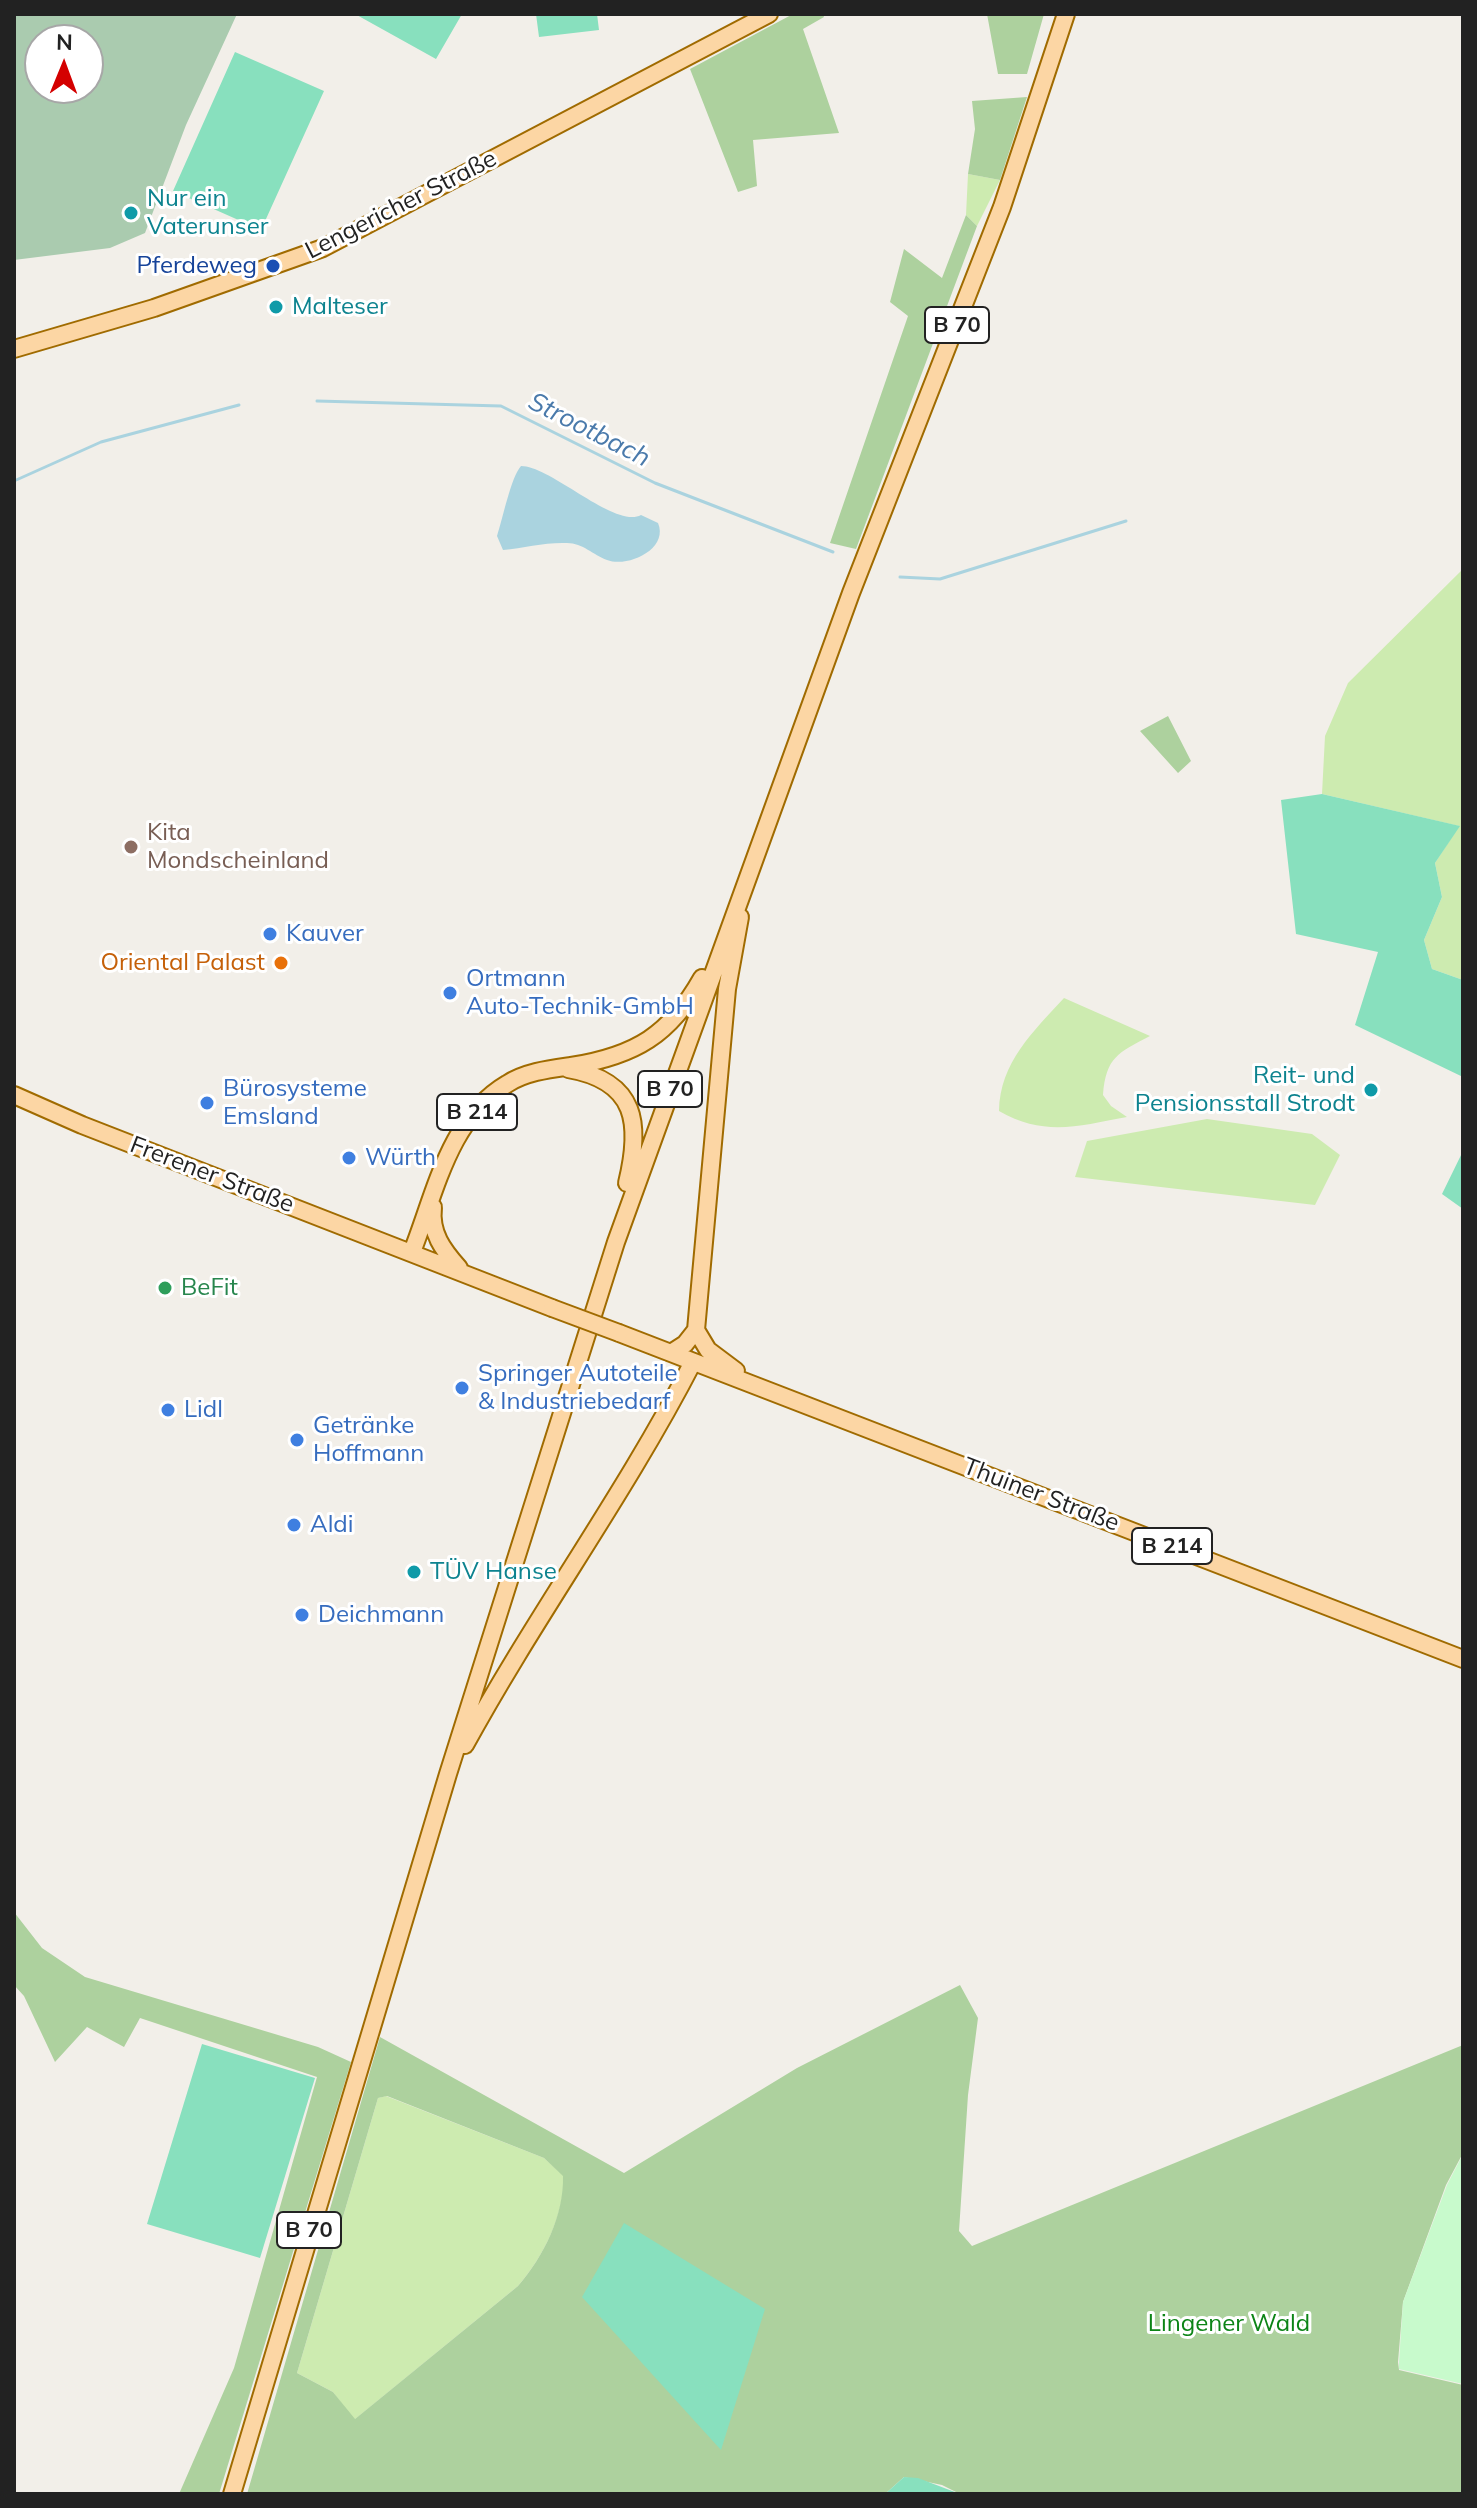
<!DOCTYPE html>
<html>
<head>
<meta charset="utf-8">
<style>
	body { margin:0 }
	#map { position:relative; width:1477px; height:2508px; overflow:hidden; background:#f2efe9; font-family:Mulish,sans-serif }
	canvas { display:block }
	.frame { position:absolute; inset:0; border:16px solid #222; pointer-events:none }
	.north { position:absolute; left:24px; top:24px; width:80px; height:80px; box-sizing:border-box; background:#fff; border:2px solid #a7a7a7; border-radius:50%; rotate:1deg; font-size:22px; font-weight:700; line-height:32px; text-align:center; color:#222 }
	.north::after { content:''; display:block; margin:auto; width:28px; height:36px; background:#d40000; clip-path:polygon(50% 0,100% 100%,50% 72%,0 100%) }
</style>
</head>
<body>
<div id="map">
<canvas width="1477" height="2508"></canvas>
<div class="frame"></div>
<div class="north">N</div>
</div>
<script>
const context = document.querySelector('canvas').getContext('2d');
context.lineJoin = 'round';
function paint(path, color) { context.fillStyle = color; context.fill(path, 'evenodd'); }
function trace(path, color, width, dash) { context.strokeStyle = color; context.lineWidth = width; context.lineCap = dash ? 'butt' : 'round'; context.setLineDash(dash || []); context.stroke(path); }
function write(font, color, halo, rows, align = 'center') {
  context.font = font + ' Mulish,sans-serif'; context.lineWidth = 6; context.setLineDash([]); context.textBaseline = 'middle'; context.strokeStyle = halo; context.fillStyle = color; for (const [text, x, y, turn = 0] of rows) {
    context.save(); context.translate(x, y); context.rotate((+turn || 0) * Math.PI / 180); context.textAlign = isNaN(turn) ? turn : align; if (halo) context.strokeText(text, 0, 0); context.fillText(text, 0, 0); context.restore();
  }
}
paint(new Path2D(`
	M968 174 1000 180 977 226 966 215Z
	M1463 569V980L1432 969 1424 940 1442 897 1435 863 1459 826 1322 794 1325 736 1348 683Z
	M1064 998 1150 1036C1118 1053 1106 1057 1103 1095L1111 1106 1127 1117C1078 1126 1045 1137 999 1111 1000 1062 1033 1032 1064 998Z
	M1207 1119 1312 1134 1340 1155 1315 1205 1075 1177 1087 1141Z
	M386 2096 544 2158 564 2176C564 2215 544 2256 518 2286L354 2420 333 2392 297 2373 378 2098Z`), '#cdebb0');
paint(new Path2D(`
	M793 14H823L824 17 803 29 839 133 753 140 757 186 738 192 690 69Z
	M987 14H1044L1027 74H998Z
	M1027 97 1000 180 968 174 975 129 972 101Z
	M966 215 977 226 856 549 830 543 908 316 890 302 904 249 942 278Z
	M1168 716 1191 761 1178 773 1140 731Z
	M14 1912 42 1948 85 1977 318 2047 351 2062 219 2494H179L234 2368 317 2077 140 2018 124 2047 87 2027 55 2062 24 1996 14 1985Z
	M960 1985 978 2018 968 2095 959 2231 972 2246 1463 2045V2153L1446 2185 1403 2302 1398 2362 1399 2370 1463 2385V2494H960L942 2485 904 2477 885 2494H247L380 2037 624 2173 797 2068ZM387 2096 544 2158 563 2176C564 2215 544 2256 518 2286L355 2419 333 2392 297 2373 378 2098Z`), '#add19e');
paint(new Path2D(`
	M14 14H237L186 125 145 233 110 248 14 260ZM40 40H88V88H40Z`), '#aacbaf');
paint(new Path2D(`
	M1463 2154V2384L1399 2369V2362L1403 2302 1447 2185Z`), '#c8facc');
paint(new Path2D(`
	M355 14H462L436 59Z
	M536 14H597L599 30 539 37Z
	M235 52 324 91 261 230 173 191Z
	M1322 794 1460 826 1435 863 1442 897 1424 940 1432 969 1463 980V1077L1355 1025 1378 952 1296 934 1281 800Z
	M1463 1151V1209L1442 1194Z
	M202 2044 315 2078 260 2258 147 2224Z
	M624 2223 765 2309 721 2450 582 2297Z
	M904 2477 918 2478 960 2494H885Z`), '#88e0be');
paint(new Path2D(`
	M521 466C551 466 615 529 641 515L658 523C669 549 628 568 607 560 593 555 583 543 567 543 546 542 524 548 503 550L497 536C503 518 511 477 521 466Z`), '#aad3df');
trace(new Path2D(`
	M317 401 501 406 655 483 833 552
	M14 481 101 442 239 405
	M900 577 940 579 1126 521`), '#aad3df', 3);
const major = new Path2D(`
	M14 349 154 308 323 248 769 14
	M568 1069C638 1081 641 1125 627 1183
	M14 1095 82 1125 552 1308
	M433 1207C430 1233 443 1250 459 1268
	M412 1252C435 1194 449 1118 507 1084 525 1072 550 1069 571 1066 635 1056 670 1035 702 978
	M696 1330 708 1350 736 1371
	M619 1333 1463 1659
	M671 1353 685 1344 696 1330 727 989 740 917
	M465 1745C536 1615 625 1494 693 1362
	M232 2494 448 1774 616 1242 851 593 1002 207 1066 14`);
trace(major, '#a06b00', 20);
trace(major, '#fcd6a4', 16);
const majorBridge = new Path2D(`
	M552 1308 619 1333`);
trace(majorBridge, '#a06b00', 20, []);
trace(majorBridge, '#fcd6a4', 16);
for (const [x, y, r, color] of [
	[131,213,8,"#0f9aa8"],
	[273,266,8,"#1a4fb4"],
	[276,307,8,"#0f9aa8"],
	[131,847,8,"#8d6e63"],
	[270,934,8,"#3f7fe0"],
	[281,963,8,"#e8710a"],
	[450,993,8,"#3f7fe0"],
	[1371,1090,8,"#0f9aa8"],
	[207,1103,8,"#3f7fe0"],
	[349,1158,8,"#3f7fe0"],
	[165,1288,8,"#2e9e5b"],
	[462,1388,8,"#3f7fe0"],
	[168,1410,8,"#3f7fe0"],
	[297,1440,8,"#3f7fe0"],
	[294,1525,8,"#3f7fe0"],
	[414,1572,8,"#0f9aa8"],
	[302,1615,8,"#3f7fe0"]
]) { const dot = new Path2D(); dot.arc(x, y, r, 0, 2 * Math.PI); context.fillStyle = color; context.fill(dot); trace(dot, '#fff', 3); }
for (const [x, y, w] of [
	[957,325,64],
	[670,1089,64],
	[477,1112,80],
	[1172,1546,80],
	[309,2230,64]
]) { const box = new Path2D(); box.roundRect(x - w / 2, y - 18, w, 36, 6); context.fillStyle = '#fff'; context.fill(box); trace(box, '#222', 2); }
write('bold 22px', '#222', null, [
	["B 70",957,325],
	["B 70",670,1089],
	["B 214",477,1112],
	["B 214",1172,1546],
	["B 70",309,2230]
]);
write('24px', '#0d838f', '#fff', [
	["Nur ein",147,199],
	["Vaterunser",147,227],
	["Malteser",292,307],
	["Reit- und",1355,1076,"right"],
	["Pensionsstall Strodt",1355,1104,"right"],
	["TÜV Hanse",430,1572]
], 'left');
write('24px', '#222', '#fff', [
	["Lengericher Straße",401,205,-27],
	["Frerener Straße",212,1175,21],
	["Thuiner Straße",1041,1495,21]
]);
write('24px', '#164399', '#fff', [
	["Pferdeweg",257,266]
], 'right');
write('24px', '#785e54', '#fff', [
	["Kita",147,833],
	["Mondscheinland",147,861]
], 'left');
write('24px', '#366cbe', '#fff', [
	["Kauver",286,934],
	["Ortmann",466,979],
	["Auto-Technik-GmbH",466,1007],
	["Bürosysteme",223,1089],
	["Emsland",223,1117],
	["Würth",365,1158],
	["Springer Autoteile",478,1374],
	["& Industriebedarf",478,1402],
	["Lidl",184,1410],
	["Getränke",313,1426],
	["Hoffmann",313,1454],
	["Aldi",310,1525],
	["Deichmann",318,1615]
], 'left');
write('24px', '#c56008', '#fff', [
	["Oriental Palast",265,963]
], 'right');
write('24px', '#27864d', '#fff', [
	["BeFit",181,1288]
], 'left');
write('24px', '#0c8416', '#fff', [
	["Lingener Wald",1229,2324]
]);
write('italic 26px', '#4a7aab', '#fff', [
	["Strootbach",589,430,27]
]);
</script>
</body>
</html>
